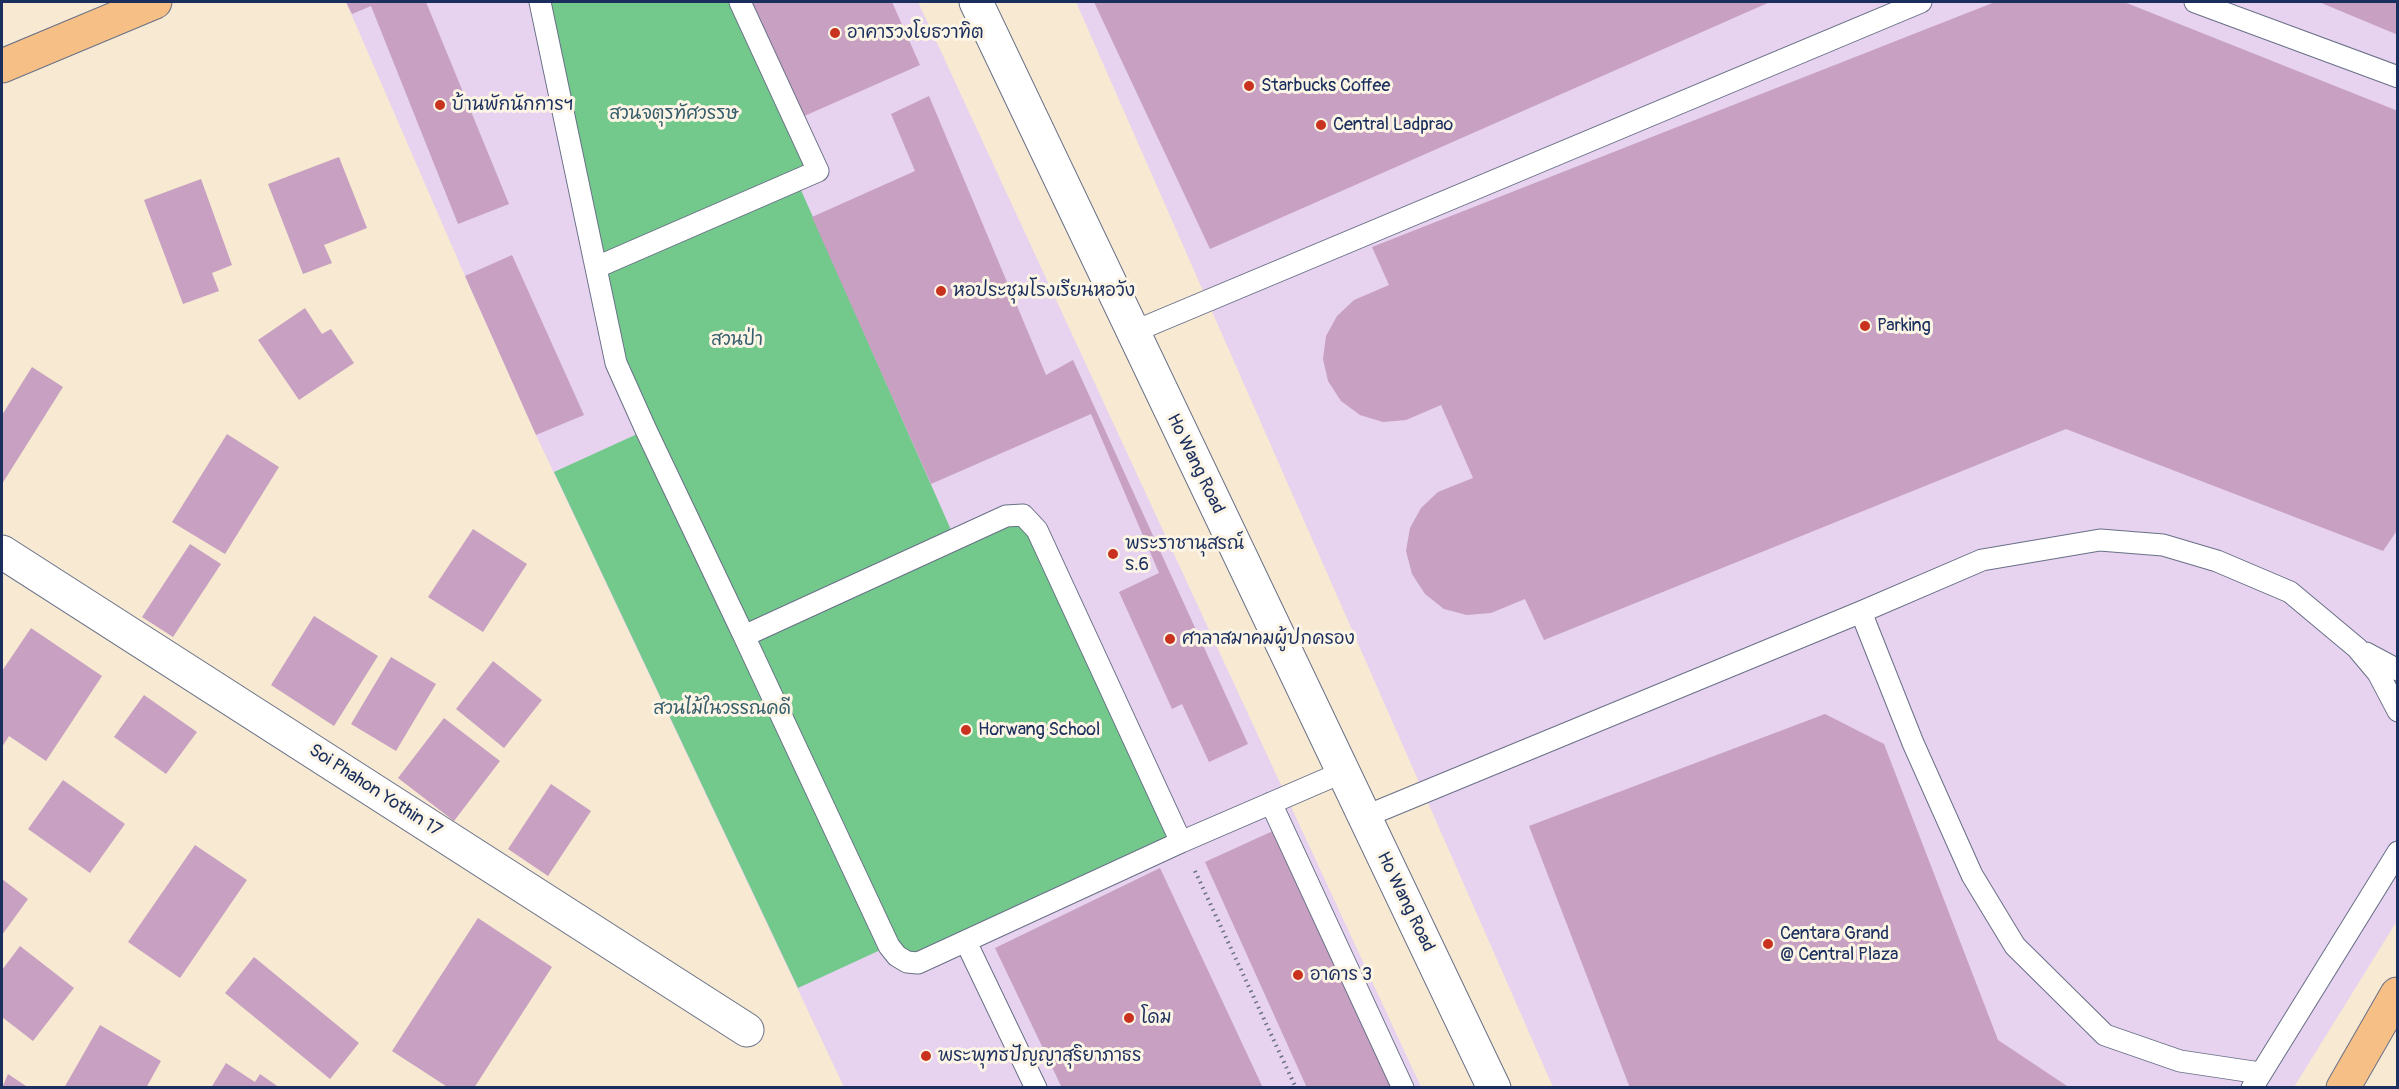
<!DOCTYPE html>
<html>
<head>
<meta charset="utf-8">
<style>
	body { margin:0 }
	#map { position:relative; width:2399px; height:1089px; overflow:hidden; background:#f7e9d2; font-family:Pangolin,sans-serif }
	canvas { display:block }
	.frame { position:absolute; inset:0; border:3px solid #1b2f5e; pointer-events:none }
</style>
</head>
<body>
<div id="map">
<canvas width="2399" height="1089"></canvas>
<div class="frame"></div>
</div>
<script>
const context = document.querySelector('canvas').getContext('2d');
context.lineJoin = 'round';
function paint(path, color) { context.fillStyle = color; context.fill(path, 'evenodd'); }
function trace(path, color, width, dash) { context.strokeStyle = color; context.lineWidth = width; context.lineCap = dash ? 'butt' : 'round'; context.setLineDash(dash || []); context.stroke(path); }
function write(font, color, halo, rows, align = 'center') {
  context.font = font + ' Pangolin,"Playpen Sans Thai",sans-serif'; context.lineWidth = 6; context.setLineDash([]); context.textBaseline = 'middle'; context.strokeStyle = halo; context.fillStyle = color; for (const [text, x, y, turn = 0] of rows) {
    context.save(); context.translate(x, y); context.rotate((+turn || 0) * Math.PI / 180); context.textAlign = isNaN(turn) ? turn : align; if (halo) context.strokeText(text, 0, 0); context.fillText(text, 0, 0); context.restore();
  }
}
paint(new Path2D(`
	M346 2H918L1421 1087H844L536 435 465 276Z
	M1076 2H2397V921L2294 1087H1553Z`), '#e7d2ef');
paint(new Path2D(`
	M540 2H740L818 171 797 181 955 539 1023 515 1181 842 907 962 889 946 798 988 554 472 646 430 616 363Z`), '#73c88c');
paint(new Path2D(`
	M346 2H426L509 204 458 224 371 6 352 14Z
	M749 2H892L920 65 802 117Z
	M1094 2H1770L1210 249Z
	M1995 2H2124L2398 111V529L2383 551 2066 429 1544 640 1525 599 1491 613 1467 615 1444 609 1425 594 1412 574 1406 551 1410 528 1421 508 1438 492 1473 478 1441 405 1406 420 1383 422 1360 415 1341 401 1328 381 1323 359 1326 336 1337 316 1354 300 1389 285 1372 247Z
	M2319 2H2398V35Z
	M929 96 1046 375 1073 360 1248 744 1209 762 1182 704 1172 709 1119 592 1159 573 1091 414 931 484 812 217 915 171 891 114Z
	M339 157 367 228 324 245 332 263 303 274 268 184Z
	M201 179 232 265 212 273 219 291 183 304 144 200Z
	M512 255 584 415 536 435 465 276Z
	M305 308 322 334 331 329 354 363 299 400 258 340Z
	M32 367 63 387 2 484V415Z
	M227 434 279 467 225 554 172 522Z
	M473 529 527 564 483 632 428 597Z
	M190 544 221 564 173 637 142 617Z
	M314 616 378 656 334 726 271 685Z
	M31 628 102 676 46 761 9 736 2 747V671Z
	M391 657 436 684 396 751 351 724Z
	M493 661 542 700 504 748 456 709Z
	M144 695 197 732 166 774 114 737Z
	M1825 714 1884 744 1998 1040 2070 1088H1630L1529 826Z
	M444 718 500 761 454 821 398 778Z
	M63 780 125 824 90 873 28 829Z
	M551 784 591 811 548 876 508 849Z
	M1275 830 1392 1088H1307L1205 862Z
	M195 845 247 880 180 978 128 942Z
	M1160 868 1263 1088H1062L995 948Z
	M2 879 28 899 2 935Z
	M478 918 552 967 474 1088H449L392 1051Z
	M20 946 74 988 33 1041 2 1017V970Z
	M254 957 359 1043 330 1079 225 993Z
	M100 1025 161 1061 146 1088H64Z
	M226 1063 255 1082 260 1074 280 1088H211Z
	M8 1074 29 1088H2Z`), '#c7a0c2');
const lane = new Path2D(`
	M540 2 616 363 646 430 744 636
	M2195 2 2398 77
	M597 267 818 171 740 2
	M1133 332 1921 2
	M1861 612 1913 743 1972 875 2015 946 2105 1035 2180 1061 2260 1073
	M2366 653 2398 670
	M1271 803 1403 1088
	M1364 817 1861 612 1982 560 2100 540 2163 545 2217 561 2290 592 2357 648 2378 673 2398 711
	M1181 842 1037 530 1023 515 1006 516 744 636 889 946 897 956 907 962 918 963 1181 842 1343 772
	M966 942 1036 1088
	M2252 1088 2398 852`);
const street = new Path2D(`
	M976 2 1494 1088
	M2 552 747 1030`);
const primary = new Path2D(`
	M2 66 155 2`);
const highway = new Path2D(`
	M2343 1088 2397 994`);
trace(lane, '#687087', 23);
trace(street, '#687087', 35);
trace(primary, '#687087', 35);
trace(highway, '#687087', 35);
trace(new Path2D(`
	M1195 871 1296 1088`), '#687087', 4, [1.5, 4.5]);
trace(lane, '#fff', 21);
trace(street, '#fff', 33);
trace(primary, '#f5bf86', 33);
trace(highway, '#f5bf86', 33);
for (const [x, y, r, color] of [
	[835,33,6,"#c8321e"],
	[1249,86,6,"#c8321e"],
	[440,105,6,"#c8321e"],
	[1321,125,6,"#c8321e"],
	[941,291,6,"#c8321e"],
	[1865,326,6,"#c8321e"],
	[1113,554,6,"#c8321e"],
	[1170,639,6,"#c8321e"],
	[966,730,6,"#c8321e"],
	[1768,944,6,"#c8321e"],
	[1298,975,6,"#c8321e"],
	[1129,1018,6,"#c8321e"],
	[926,1056,6,"#c8321e"]
]) { const dot = new Path2D(); dot.arc(x, y, r, 0, 2 * Math.PI); context.fillStyle = color; context.fill(dot); trace(dot, '#fcf5e5', 2); }
write('18px', '#1b2f5e', '#fcf5e5', [
	["อาคารวงโยธวาทิต",847,33],
	["Starbucks Coffee",1261,86],
	["บ้านพักนักการฯ",452,105],
	["Central Ladprao",1333,125],
	["หอประชุมโรงเรียนหอวัง",953,291],
	["Parking",1877,326],
	["พระราชานุสรณ์",1125,544],
	["ร.6",1125,565],
	["ศาลาสมาคมผู้ปกครอง",1182,639],
	["Horwang School",978,730],
	["Centara Grand",1780,934],
	["@ Central Plaza",1780,955],
	["อาคาร 3",1310,975],
	["โดม",1141,1018],
	["พระพุทธปัญญาสุริยาภาธร",938,1056]
], 'left');
write('18px', '#355d6c', '#fcf5e5', [
	["สวนจตุรทัศวรรษ",674,114],
	["สวนป่า",737,340],
	["สวนไม้ในวรรณคดี",722,709]
]);
write('18px', '#1b2f5e', '#fcf5e5', [
	["Ho Wang Road",1195,464,64],
	["Soi Phahon Yothin 17",375,791,33],
	["Ho Wang Road",1405,902,64]
]);
</script>
</body>
</html>
